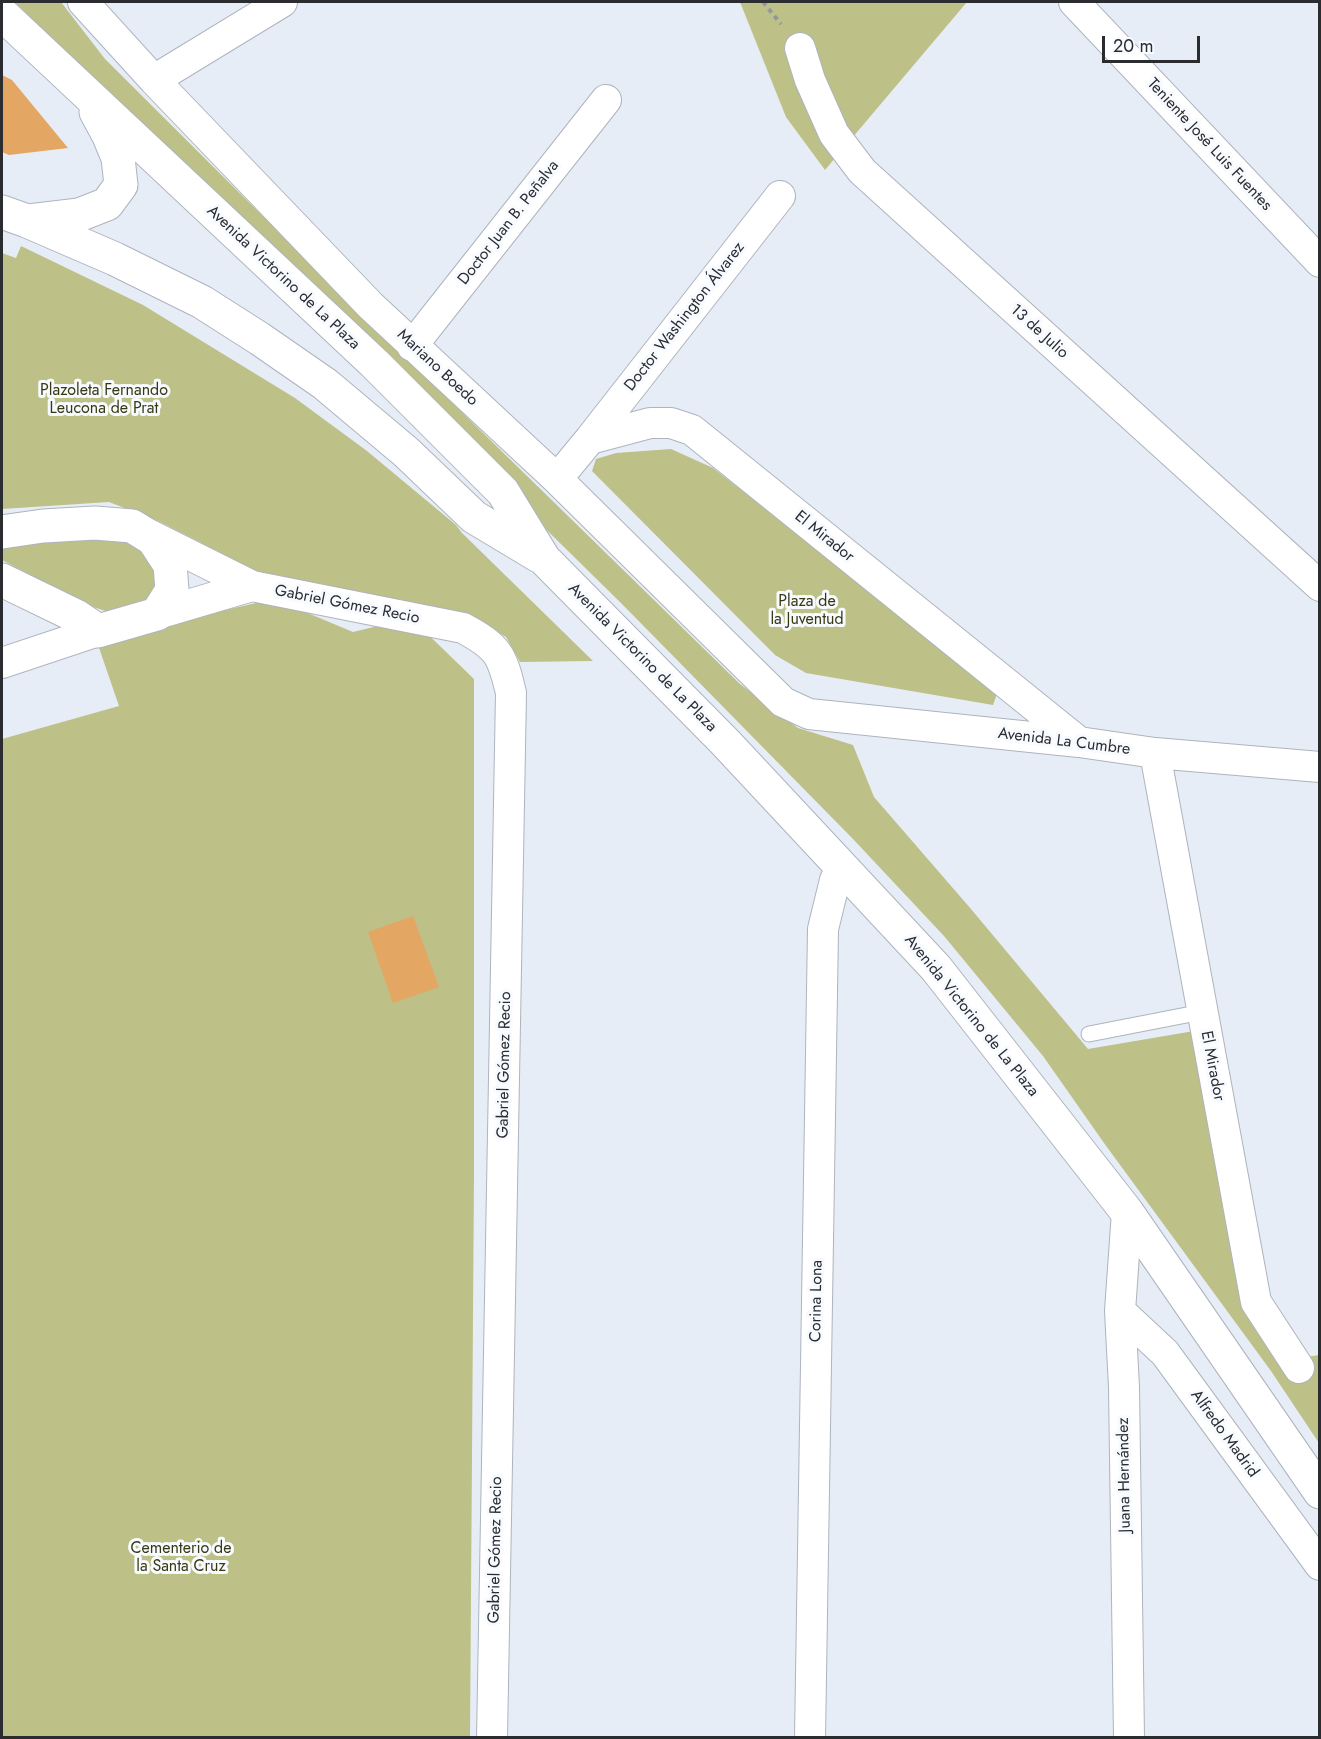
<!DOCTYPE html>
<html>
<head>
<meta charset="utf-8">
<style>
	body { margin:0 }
	#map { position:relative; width:1321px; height:1739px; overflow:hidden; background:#e6edf7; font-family:Jost,sans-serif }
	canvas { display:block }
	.frame { position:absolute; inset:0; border:3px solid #2a2c30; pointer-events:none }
	.scale { position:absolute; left:1102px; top:36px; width:98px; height:27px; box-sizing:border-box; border:3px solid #2a2c30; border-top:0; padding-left:8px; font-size:18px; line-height:21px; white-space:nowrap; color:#2a2c30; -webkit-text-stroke:4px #f7fafe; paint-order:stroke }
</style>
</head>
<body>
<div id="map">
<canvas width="1321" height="1739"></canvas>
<div class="frame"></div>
<div class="scale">20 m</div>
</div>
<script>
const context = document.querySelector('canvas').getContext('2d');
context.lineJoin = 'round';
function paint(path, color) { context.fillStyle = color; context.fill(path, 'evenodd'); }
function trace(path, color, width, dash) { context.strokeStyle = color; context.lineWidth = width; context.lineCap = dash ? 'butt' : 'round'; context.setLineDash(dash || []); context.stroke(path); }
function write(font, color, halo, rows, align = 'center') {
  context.font = font + ' Jost,sans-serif'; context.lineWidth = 6; context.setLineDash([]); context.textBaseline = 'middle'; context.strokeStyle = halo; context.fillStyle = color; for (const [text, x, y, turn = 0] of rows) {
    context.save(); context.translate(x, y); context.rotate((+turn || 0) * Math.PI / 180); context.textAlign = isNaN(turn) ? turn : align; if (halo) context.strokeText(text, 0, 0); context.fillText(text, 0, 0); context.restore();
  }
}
paint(new Path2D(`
	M15 2H61L105 59 352 305 740 684 798 728 853 745 874 797 971 909 1088 1049 1194 1031 1288 1360 1319 1355V1443L1271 1371 1104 1143 1043 1056 944 936 853 839 622 604 333 320Z
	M740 2H967L825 170 786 117Z
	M21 246 143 305 295 398 367 451 456 525 462 533 593 661 520 662 506 637 465 613 264 575 158 521 109 502 2 509V253L16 258Z
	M671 449 713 468 998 691 993 705 806 673 775 655 592 471 596 459 616 453Z
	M58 536H125L151 552 160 598 121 616 90 606 2 560V546Z
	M274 599 353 632 411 618 474 679V1172L470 1737 2 1738V739L119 706 96 639Z`), '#bdc087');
paint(new Path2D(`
	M2 75 12 80 68 148 9 155 2 152Z
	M413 916 439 987 393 1003 368 932Z`), '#e3a663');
const lane = new Path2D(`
	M1089 1034 1202 1012`);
const street = new Path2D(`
	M83 2 154 80 371 306 557 479 783 702 809 714 1079 742 1155 753 1320 767
	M1074 2 1320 262
	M800 48 810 80 834 134 862 171 1320 586
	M154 80 282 2
	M412 346 606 100
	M590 439 650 423H671L692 430 1079 742
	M557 479 590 439 780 196
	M144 532 252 586 157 614
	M252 586 463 628C498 647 502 654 511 693L492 1738
	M2 663 98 631
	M1155 753 1256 1302 1299 1368
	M1127 1212 1120 1311 1124 1387 1129 1738
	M1120 1311 1165 1353 1320 1565
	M810 1738 823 929 835 880 844 869`);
const secondary = new Path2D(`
	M2 532 43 526 95 523 132 526 153 539 170 565 172 590 157 614 98 631 76 616 2 580`);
const highway = new Path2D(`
	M2 14 374 363 503 492 544 559 725 742 936 968 1127 1212 1320 1492
	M2 212 27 221 115 259 202 302 260 339 325 384 406 452 474 517 539 556
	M29 221 79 215 107 204 121 185 118 158 109 136 96 112`);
trace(lane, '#aeb4be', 17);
trace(street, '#aeb4be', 32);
trace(secondary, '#aeb4be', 35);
trace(highway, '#aeb4be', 35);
trace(new Path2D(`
	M763 2 781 24`), '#92979e', 4, [4.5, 4.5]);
trace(lane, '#fff', 15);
trace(street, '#fff', 30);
trace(secondary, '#fff', 33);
trace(highway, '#fff', 33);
write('16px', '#2a2c30', '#f7fafe', [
	["Teniente José Luis Fuentes",1209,145,47],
	["Doctor Juan B. Peñalva",509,223,-52],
	["Avenida Victorino de La Plaza",283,278,43],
	["Doctor Washington Álvarez",685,317,-52],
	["13 de Julio",1039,332,42],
	["Mariano Boedo",437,368,43],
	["El Mirador",824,537,39],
	["Gabriel Gómez Recio",347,605,11],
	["Avenida Victorino de La Plaza",642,658,45],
	["Avenida La Cumbre",1064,742,7],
	["Avenida Victorino de La Plaza",971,1016,51],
	["Gabriel Gómez Recio",505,1065,-89],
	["El Mirador",1212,1066,79],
	["Corina Lona",817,1301,-89],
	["Alfredo Madrid",1224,1434,54],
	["Juana Hernández",1125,1475,-91],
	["Gabriel Gómez Recio",496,1550,-89]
]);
write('16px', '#373812', '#f7fafe', [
	["Plazoleta Fernando",104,391],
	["Leucona de Prat",104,409],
	["Plaza de",807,602],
	["la Juventud",807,620],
	["Cementerio de",181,1549],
	["la Santa Cruz",181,1567]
]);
</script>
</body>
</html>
